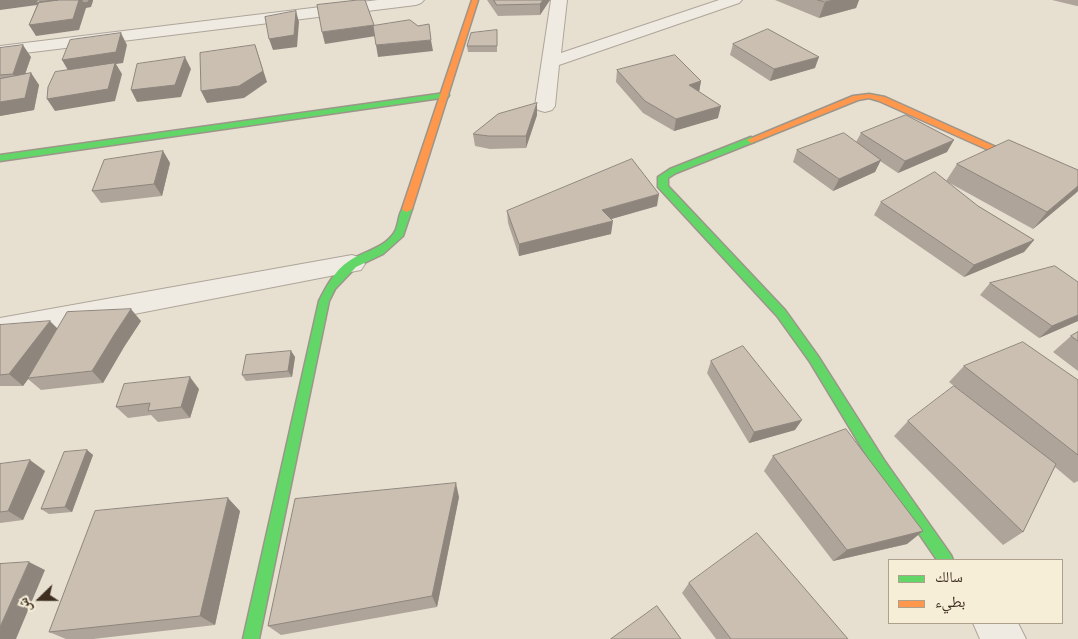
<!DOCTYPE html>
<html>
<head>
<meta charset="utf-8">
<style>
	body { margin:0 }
	#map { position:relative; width:1078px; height:639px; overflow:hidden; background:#e7e0d1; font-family:Georgia,"Noto Naskh Arabic",serif }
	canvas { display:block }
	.legend { position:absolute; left:888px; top:559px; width:175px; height:65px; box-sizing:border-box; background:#f7eed8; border:1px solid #ada18e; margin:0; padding:6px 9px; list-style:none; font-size:15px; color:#3d2e20 }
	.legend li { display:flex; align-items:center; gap:10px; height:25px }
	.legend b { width:25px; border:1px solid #ada18e }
	.north { position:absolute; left:15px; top:574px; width:50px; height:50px; -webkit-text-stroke:4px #f7eed8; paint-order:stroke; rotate:248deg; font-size:14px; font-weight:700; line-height:20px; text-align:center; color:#3d2e20 }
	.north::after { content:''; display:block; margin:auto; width:18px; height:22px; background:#3d2e20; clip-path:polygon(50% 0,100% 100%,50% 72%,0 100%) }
</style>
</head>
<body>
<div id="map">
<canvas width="1078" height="639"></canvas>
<ul class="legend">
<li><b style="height:6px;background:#63d668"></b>سالك</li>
<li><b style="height:6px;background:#ff974d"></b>بطيء</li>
</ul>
<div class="north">ش</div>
</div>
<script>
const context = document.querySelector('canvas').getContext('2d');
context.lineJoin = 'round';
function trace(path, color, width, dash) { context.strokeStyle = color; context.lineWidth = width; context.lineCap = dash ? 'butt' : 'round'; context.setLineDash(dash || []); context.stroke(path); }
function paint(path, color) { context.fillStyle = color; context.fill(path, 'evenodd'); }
const street = new Path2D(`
	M378 0H424L421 3 416 5 0 56V46Z
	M551 0H567L561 53 719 0H742L739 3 559 65 555 106 552 110 545 112 538 110 535 106Z
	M352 255 361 258 365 264 361 270 0 340V318Z
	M973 623H1018L1026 639H980Z`);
const fast = new Path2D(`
	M445 93 449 95 448 97 0 161V155Z
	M751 137 755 140 754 142 676 173 668 178V186L785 310 818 356 884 460 951 555 953 560H937L874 468 810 362 777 316 658 187V177L670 169Z
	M407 206 412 209 403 236 383 254 356 267 335 289 329 301 259 639H243L319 301C326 287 335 270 349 261 364 251 383 249 394 233 400 225 397 209 407 206Z`);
const slow = new Path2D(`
	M472 0H478L412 209 407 212 404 211 402 209Z
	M869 94 885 97 1078 184V190L879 101 869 98 858 100 754 142 751 143 747 140 853 96Z`);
trace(street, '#ada599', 2);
trace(fast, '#9c958a', 3);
trace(slow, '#9c958a', 3);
paint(street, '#efebe3');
paint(fast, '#63d668');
paint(slow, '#ff974d');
paint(new Path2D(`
	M487 0H550L540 15 498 16Z
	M775 0H859L856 8 819 18Z
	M1052 0H1078V6H1077Z
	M497 30V52H468L467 46Z
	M733 44 815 68 770 81 730 55Z
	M0 48 31 57 25 74 31 73 39 85 34 110 0 116Z
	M617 70 701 81 699 92 718 118 674 131 643 113 616 82Z
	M537 115 526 148 490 149 475 146 473 134Z
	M861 133 947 152 898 173 880 161 875 172 833 191 793 162 797 150 856 142Z
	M163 151 170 163 162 196 101 203 92 191Z
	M957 164 1076 193 1033 229 946 181Z
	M881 202 978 206 1034 240 1024 252 964 277 874 215Z
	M657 206 611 219V234L519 256 508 223 507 211Z
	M990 283 1078 321 1039 338 980 295Z
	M141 321 124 347 103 383 41 390 28 379 23 386H0V325L57 329Z
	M1078 332V371L1053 352 1071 336Z
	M291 351 295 357 292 377 246 381 242 375Z
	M711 361 795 430 749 443 707 373Z
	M964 366 1078 380V481L1074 483 1055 467 1023 532 1003 545 894 436 908 421 973 401 949 382Z
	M199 389 190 418 158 422 151 415 128 418 116 407Z
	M87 450 93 455 72 512 49 514 41 509Z
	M773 456 923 531 907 544 833 561 764 471Z
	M0 464 45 471 23 520 0 523Z
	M459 497 437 607 281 635 268 626Z
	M240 511 215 625 93 639H66L49 632Z
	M689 583 848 639H716L682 593Z`), '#afa499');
paint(new Path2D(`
	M0 0H93V1L91 7 86 8 79 30 36 36 29 25 37 5 0 10Z
	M543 0H550L540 15V4Z
	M834 0H859L856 8 819 18 825 2Z
	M296 11 299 22 297 47 273 50 269 39Z
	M374 25 376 36 325 44 322 32Z
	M121 33 127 45 123 63 116 64 122 74 115 101 55 111 47 99 69 72 62 60Z
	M431 40 433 51 378 57 376 45Z
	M23 45 31 57 21 86 13 74Z
	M255 45 267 82 244 98 207 103 201 91Z
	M185 57 191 69 181 97 137 102 131 90Z
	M819 57 815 68 770 81 774 69Z
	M31 73 39 85 34 110 0 116V102Z
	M701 81 699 92 689 85Z
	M537 103V115L526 148V136Z
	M721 106 718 118 674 131 676 119Z
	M954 140 947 152 898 173 905 161Z
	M163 151 170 163 162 196 154 184Z
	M881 160 875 172 833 191 839 179Z
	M1078 186V191L1076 193 1033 229 1047 212Z
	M659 194 657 206 601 222 602 210Z
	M613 221 611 234 519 256V244Z
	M1034 240 1024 252 964 277 974 265Z
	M131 309 141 321 124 347 103 383 92 371 114 335Z
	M1078 315V321L1039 338 1052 326Z
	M50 321 62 333 23 386 9 374Z
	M291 351 295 357 292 377 288 371Z
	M190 377 199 389 190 418 181 407Z
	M802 420 795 430 749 443 754 432Z
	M87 450 93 455 72 512 65 507Z
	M30 460 45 471 23 520 8 511Z
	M456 483 459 497 437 607 432 596Z
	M228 498 240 511 215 625 200 616Z
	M923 531 907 544 833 561 847 550Z
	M29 562 45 570 16 639H0V627Z`), '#8e867d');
const building = new Path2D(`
	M38 0H58L36 3Z
	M58 0H79L73 19 29 25 39 2Z
	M82 0H89L88 2H83Z
	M358 0H365L374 25 322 32 317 5Z
	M494 0H543L540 4 497 5Z
	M818 0H834L825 2Z
	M296 11 294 35 269 39 265 17Z
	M410 20 418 26 429 24 431 40 376 45 373 26Z
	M768 29 819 57 774 69 733 44Z
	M497 30V46H467L471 33Z
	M121 33 116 52 62 60 70 40Z
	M23 45 13 74 0 75V48Z
	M255 45 263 71 239 86 201 91 200 53Z
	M675 55 701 81 689 85 721 106 676 119 645 101 617 70Z
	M185 57 175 85 131 90 137 64Z
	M115 63 108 89 47 99 48 87 55 72Z
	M31 73 25 98 0 102V79Z
	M537 103 526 136H489L473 134 498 114Z
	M906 115 954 140 905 161 861 133Z
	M844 133 881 160 839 179 797 150Z
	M1009 140 1078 170V186L1047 212 957 164Z
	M163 151 154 184 92 191 104 160Z
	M632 159 659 194 602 210 613 221 519 244 507 211Z
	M935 172 978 206 1034 240 974 265 881 202Z
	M1055 266 1078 282V315L1052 326 990 283Z
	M131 309 114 335 92 371 28 378 67 312Z
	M50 321 9 374 0 375V325Z
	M1078 332V341L1071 336Z
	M1023 342 1078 380V455L964 366Z
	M743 346 802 420 754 432 711 361Z
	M291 351 288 371 242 375 246 355Z
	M190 377 181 407 148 411 150 403 116 407 124 384Z
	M954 386 1056 464 1023 532 908 421Z
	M846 429 923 531 847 550 773 456Z
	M87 450 65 507 41 509 64 452Z
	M30 460 8 511 0 512V464Z
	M456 483 432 596 268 626 295 499Z
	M228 498 200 616 49 632 95 511Z
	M757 533 848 639H731L689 583Z
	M29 562 0 627V564Z
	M657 606 681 639H611Z`);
paint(building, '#cbbfb2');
trace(building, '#8e867d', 1);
</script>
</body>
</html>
